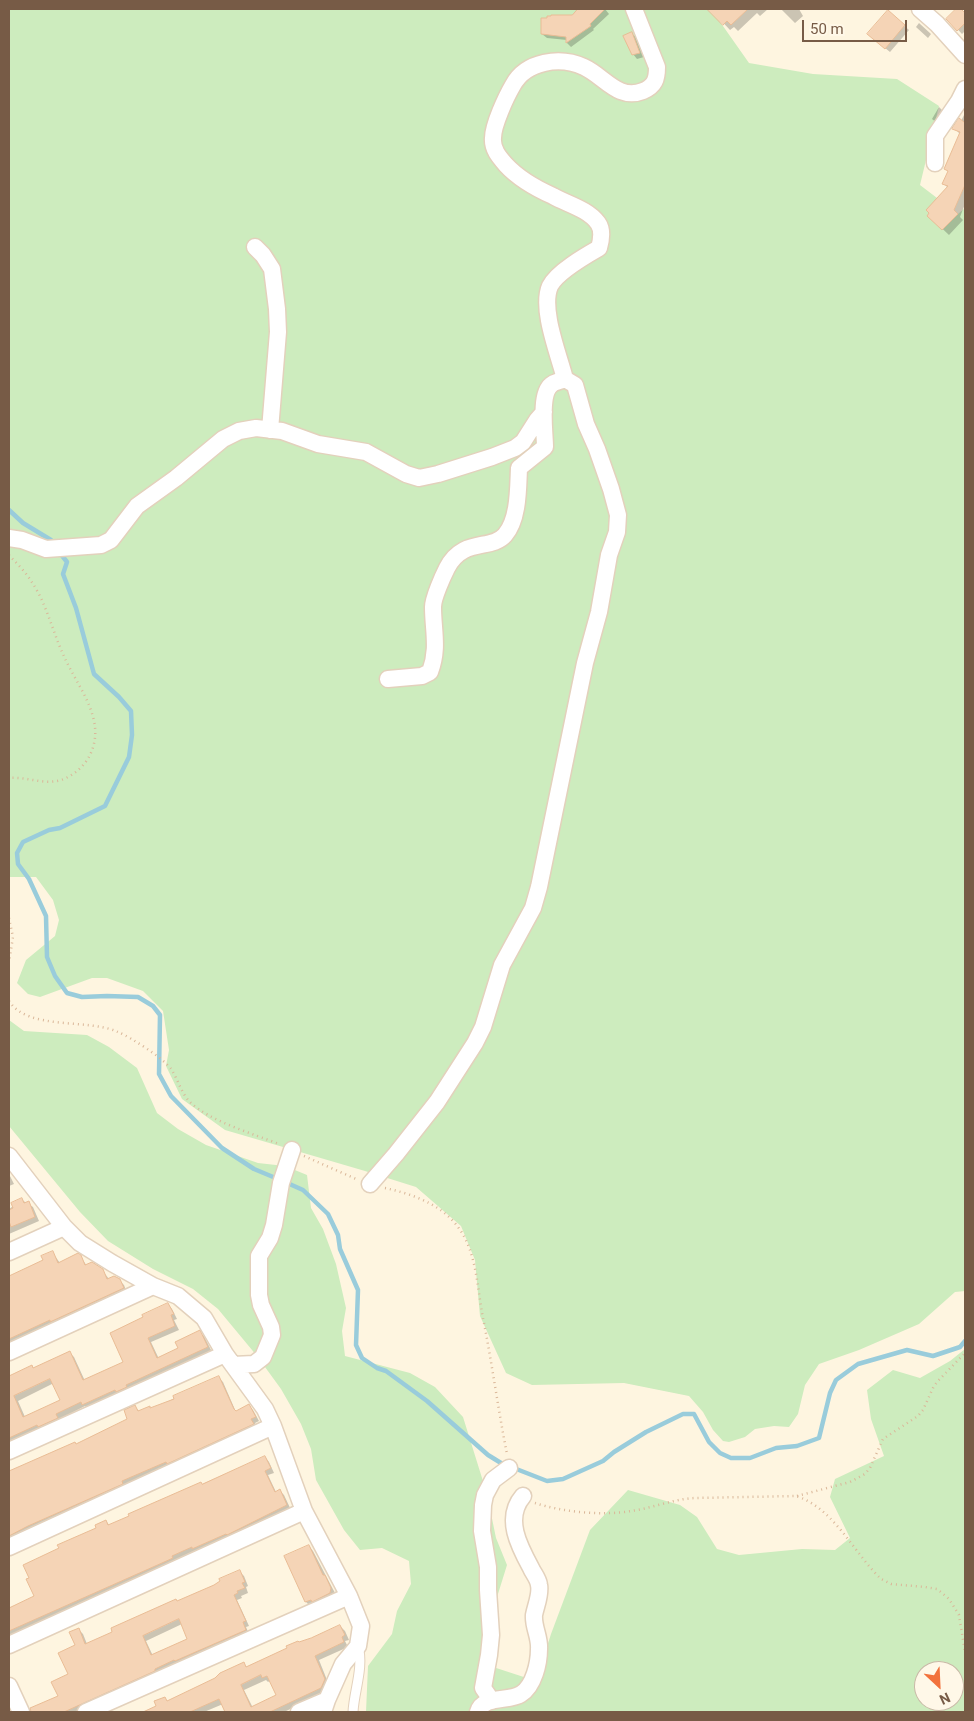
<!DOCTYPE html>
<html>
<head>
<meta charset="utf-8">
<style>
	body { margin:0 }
	#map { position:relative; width:974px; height:1721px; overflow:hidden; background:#fef5e0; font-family:Roboto,sans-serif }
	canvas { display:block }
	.frame { position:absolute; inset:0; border:10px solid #775b46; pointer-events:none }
	.north { position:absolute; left:914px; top:1661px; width:50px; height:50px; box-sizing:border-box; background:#fff8e8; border:1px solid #c9b9a7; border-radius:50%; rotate:155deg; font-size:14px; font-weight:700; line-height:20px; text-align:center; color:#775b46 }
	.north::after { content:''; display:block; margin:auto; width:18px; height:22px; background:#f2723c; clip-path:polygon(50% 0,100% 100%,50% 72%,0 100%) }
	.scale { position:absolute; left:802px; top:20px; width:105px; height:22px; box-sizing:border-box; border:2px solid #775b46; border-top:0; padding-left:6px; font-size:15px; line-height:18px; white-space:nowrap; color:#775b46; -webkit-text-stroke:4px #fff8e8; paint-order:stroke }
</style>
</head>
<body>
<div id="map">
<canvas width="974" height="1721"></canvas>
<div class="frame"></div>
<div class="north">N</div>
<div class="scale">50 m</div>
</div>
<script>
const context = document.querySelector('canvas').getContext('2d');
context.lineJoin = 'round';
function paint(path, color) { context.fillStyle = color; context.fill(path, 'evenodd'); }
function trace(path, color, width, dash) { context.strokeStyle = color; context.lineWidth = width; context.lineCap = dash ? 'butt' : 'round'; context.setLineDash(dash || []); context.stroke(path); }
paint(new Path2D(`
	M9 9H711L749 63 813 74 897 79 939 106 920 185 958 214 965 208V1291L955 1292 919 1324 859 1350 819 1364 805 1385 798 1414 789 1427 774 1426 755 1429 745 1437 729 1442 723 1441 713 1430 703 1412 689 1396 624 1383 532 1385 506 1373 480 1316 475 1260 461 1226 416 1187 365 1171 225 1130 182 1099 166 1066 169 1050 163 1011 143 991 107 978H92L40 997 28 994 17 983 26 960 55 936 59 920 53 900 36 877H9Z
	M9 1020 24 1031 87 1035 109 1047 137 1068 157 1113 178 1129 206 1145 258 1163 285 1166 307 1175 311 1208 323 1229 336 1264 346 1308 342 1331 345 1356 410 1373 435 1387 463 1417 487 1494 496 1538 507 1565 493 1610 487 1665 536 1681 551 1634 590 1530 628 1490 680 1505 697 1517 717 1549 739 1555 802 1549 835 1550 850 1538 830 1497 835 1479 884 1456 871 1419 867 1390 893 1370 920 1378 950 1361 965 1349V1712H366L368 1666 392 1634 397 1611 411 1584 409 1561 382 1548 360 1550 344 1530 316 1480 311 1449 301 1424 281 1389 257 1356 218 1309 193 1289 153 1269 108 1241 80 1212 9 1126ZM924 1671H954V1701H924Z`), '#cdecbe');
paint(new Path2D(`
	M579 9H605L609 14 593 29 594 30 571 47 567 43V40L547 38 542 34 572 16Z
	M716 9H768L760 16 757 13 738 31 734 27 730 30 713 12Z
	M781 9H799L803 16 795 23Z
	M958 9 965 15V31L962 34 948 19Z
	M888 12 909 30 890 52 874 39Z
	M919 23 931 34 928 38 916 27Z
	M632 34 637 38 644 57 637 59 633 54Z
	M939 107 943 111 936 122 932 119Z
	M965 113V204L960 217 963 220 949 235 929 216 948 188 944 184 949 172 946 169 960 134 954 128 961 121Z
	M9 1174 14 1184 9 1186Z
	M22 1200 33 1207 39 1221 9 1234V1209Z
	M52 1252 60 1263 80 1256 87 1266 102 1270 109 1279 119 1280 124 1285 127 1293 9 1345V1277L44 1260Z
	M168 1304 172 1309 177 1319 174 1320 179 1330 151 1342 159 1359 180 1349 199 1332 204 1336 212 1352 87 1408 85 1406 60 1419 61 1423 9 1445V1377L32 1367 34 1369 69 1352 74 1357 85 1381 125 1363ZM54 1383 62 1401 25 1417 18 1401Z
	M219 1378 223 1382 236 1412 249 1406 253 1410 259 1421 255 1423 257 1428 9 1543V1472L75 1443 76 1445 129 1420 135 1407 140 1412 151 1409Z
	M265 1457 269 1462 274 1473 268 1475 276 1492 280 1491 284 1495 291 1510 198 1553 196 1551 9 1637V1608L36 1597 60 1549 98 1529 106 1521 110 1526Z
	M309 1546 313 1551 335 1593 310 1606 306 1602Z
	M239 1571 244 1576 248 1586 246 1587 248 1593 241 1596 242 1598 237 1600 249 1626 246 1627 249 1634 77 1712H35L33 1708 60 1697 70 1674 79 1630 83 1634 87 1644 214 1586ZM182 1624 189 1639 153 1656 146 1641Z
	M340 1626 345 1631 349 1640 345 1641 348 1647 319 1660 329 1685 326 1692 284 1712H241L235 1699 204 1712H154L158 1710 164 1698 168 1702 216 1679 243 1664 247 1667ZM266 1680 268 1682 271 1680 278 1696 253 1708 244 1690Z`), '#0003');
trace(new Path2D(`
	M9 510 23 523 51 540 54 544
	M60 553 67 562 63 574 76 608 94 674 119 697 131 711 132 735 129 757 105 806 60 828 49 830 23 842 17 853 18 864 29 879 46 916 47 957 55 976 67 993 82 997 107 996 138 997 153 1006 160 1015 159 1074 171 1096 222 1148 254 1169 278 1179
	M285 1182 303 1190 328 1214 338 1235 340 1249 358 1290 356 1345 362 1358 377 1368 386 1371 427 1401 488 1455 501 1463 547 1481 563 1479 603 1461 614 1452 646 1432 683 1414H694L709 1442 720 1453 731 1458H750L776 1448 797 1446 819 1438 830 1393 836 1380 858 1364 907 1350 933 1356 960 1347 965 1341`), '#99ccdb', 4.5);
const building = new Path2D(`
	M578 9H605L590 24 591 26 566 43V37L541 34V18H547V16H551V15H572Z
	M707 9H748L731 25 727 21 723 25Z
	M956 9H961L965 13V23L957 31 946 19Z
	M888 10 905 25 885 49 867 34Z
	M632 32 640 53 632 55 623 36Z
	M959 118 964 122 965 119V185L954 210 958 214 942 230 927 216 929 213 926 210 948 186 942 184 948 171 944 169 960 132 952 129Z
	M22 1198 24 1203 29 1201 35 1217 11 1227 9 1221V1210L13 1208 11 1203Z
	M53 1251 58 1263 78 1253 81 1255 85 1265 92 1262 103 1269 107 1279 114 1276 120 1279 124 1288 50 1322V1320L9 1339V1276L43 1260 41 1256Z
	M168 1303 174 1314 171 1315 175 1326 148 1338 157 1358 178 1348 175 1342 200 1330 208 1347 126 1385 127 1387 116 1392 115 1390 82 1405 81 1402 56 1414 58 1418 38 1427 37 1425 9 1438V1376L32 1365 33 1368 70 1351 83 1380 123 1362 110 1333 143 1317 142 1315ZM50 1379 60 1400 23 1417 14 1396Z
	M219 1376 234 1409 236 1411 249 1404 256 1417 251 1419 254 1424 167 1464 166 1462 122 1481 123 1484 28 1526 9 1536V1471L75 1442 76 1444 127 1419 124 1410 135 1405 138 1411 150 1406V1408L174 1399 173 1396Z
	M265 1456 271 1468 265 1471 275 1492 280 1489 287 1505 227 1535 226 1534 192 1549V1547L172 1556 173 1558 162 1563 9 1631V1608L34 1596 26 1579 29 1578 23 1565 59 1548 57 1545 96 1528 95 1525 106 1520 108 1525 129 1516 128 1514 201 1482 202 1484Z
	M309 1545 323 1575H325L331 1588 330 1593 312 1602 311 1600 305 1602 284 1556Z
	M240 1570 245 1582 242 1583 245 1588 237 1591 238 1593 234 1595 246 1621 243 1622 246 1630 175 1661 174 1660 155 1669V1671L64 1712H31L30 1708 58 1696 51 1682 68 1674 58 1653 75 1645 69 1632 79 1628 85 1644 112 1632 111 1628 176 1599 177 1601 214 1585 220 1581 219 1579ZM179 1619 187 1639 151 1655 143 1636Z
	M340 1625 345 1635 342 1637 344 1642 315 1656 325 1679 321 1688 270 1712H225L219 1699 190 1712H143L156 1706 154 1701 165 1697 167 1701 215 1678 220 1673 244 1662 246 1667 287 1648 286 1646 298 1641 299 1642 311 1638ZM261 1675 262 1678 267 1676 276 1695 251 1707 241 1685Z`);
paint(building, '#f5d4b6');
trace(building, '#e9bc95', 1);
const service = new Path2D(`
	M353 1712C354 1691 364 1667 358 1646`);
const minor = new Path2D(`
	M920 9 937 24 965 55
	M935 163V136L959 101 965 89
	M255 247 263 255 272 269 277 309 278 332 270 430
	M565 379C559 355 540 309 550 286 557 272 585 256 599 248 601 241 603 230 598 223 588 209 567 204 553 196 535 188 519 179 506 165 499 157 492 149 493 138 493 125 506 97 513 85 526 61 560 56 584 67 604 76 618 101 643 91 655 86 657 79 657 67L634 9
	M9 538 22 540 46 549 101 545 111 540 137 506 176 478 223 439 239 431 256 428 282 431 318 444 366 452 406 474 419 478 438 474 492 457 515 448 523 442 537 420 544 412
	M9 1156 64 1227 80 1243 112 1263 153 1286 178 1296 204 1318 225 1354 265 1409 273 1426 304 1511 349 1596 361 1626 358 1646 343 1664 327 1700 323 1712
	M370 1184 396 1154 437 1102 475 1043 483 1027 502 965 533 908 539 887 585 663 599 612 609 555 617 532 618 515 611 489 597 449 586 424 575 385 565 379C561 381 554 382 551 385 539 395 545 432 545 447L519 468C518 487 519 519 505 535 491 551 463 537 447 568 443 576 433 598 433 607 433 631 439 648 430 672L422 676 388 679
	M9 1252 64 1227
	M9 1352 153 1286
	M233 1365 254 1364 263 1357 272 1335 271 1327 261 1305 259 1295V1256L270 1238 274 1225 281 1183 292 1150
	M9 1451 225 1354
	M9 1547 273 1426
	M9 1645 304 1511
	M9 1686 21 1712
	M492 1701 483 1688 489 1655 491 1635 488 1590V1567L482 1531 483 1505 485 1495 493 1480 509 1468
	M86 1712 349 1596
	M299 1712 327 1700
	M478 1712C483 1695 509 1702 521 1694 534 1686 539 1663 539 1649 540 1637 533 1627 534 1615 536 1605 541 1594 539 1585 538 1578 533 1573 531 1568 519 1546 504 1518 523 1496`);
trace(service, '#e3d1bc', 11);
trace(minor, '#e3d1bc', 19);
trace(new Path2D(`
	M9 555C16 563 25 571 31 581 46 602 52 630 63 654 73 678 92 701 95 727 97 748 87 767 68 777 48 788 29 776 9 778
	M9 918 13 937 9 962
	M9 1001C28 1031 88 1018 118 1032 132 1038 163 1058 171 1069 178 1079 181 1093 190 1102 209 1121 254 1134 279 1144
	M304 1156 356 1179
	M385 1188C412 1194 441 1204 458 1227 477 1252 477 1288 483 1318 492 1363 498 1409 507 1454
	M797 1496 850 1482 865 1474 870 1468 883 1439 918 1416 923 1410 933 1388 937 1382 965 1353
	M535 1503C562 1512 603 1516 631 1511 653 1508 673 1499 695 1498L796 1496C834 1508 853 1552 881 1579L891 1584 925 1587 937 1589 942 1593 949 1599 959 1615 965 1652`), '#dab799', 2.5, [1, 4]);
trace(service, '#fff', 9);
trace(minor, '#fff', 16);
</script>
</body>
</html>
